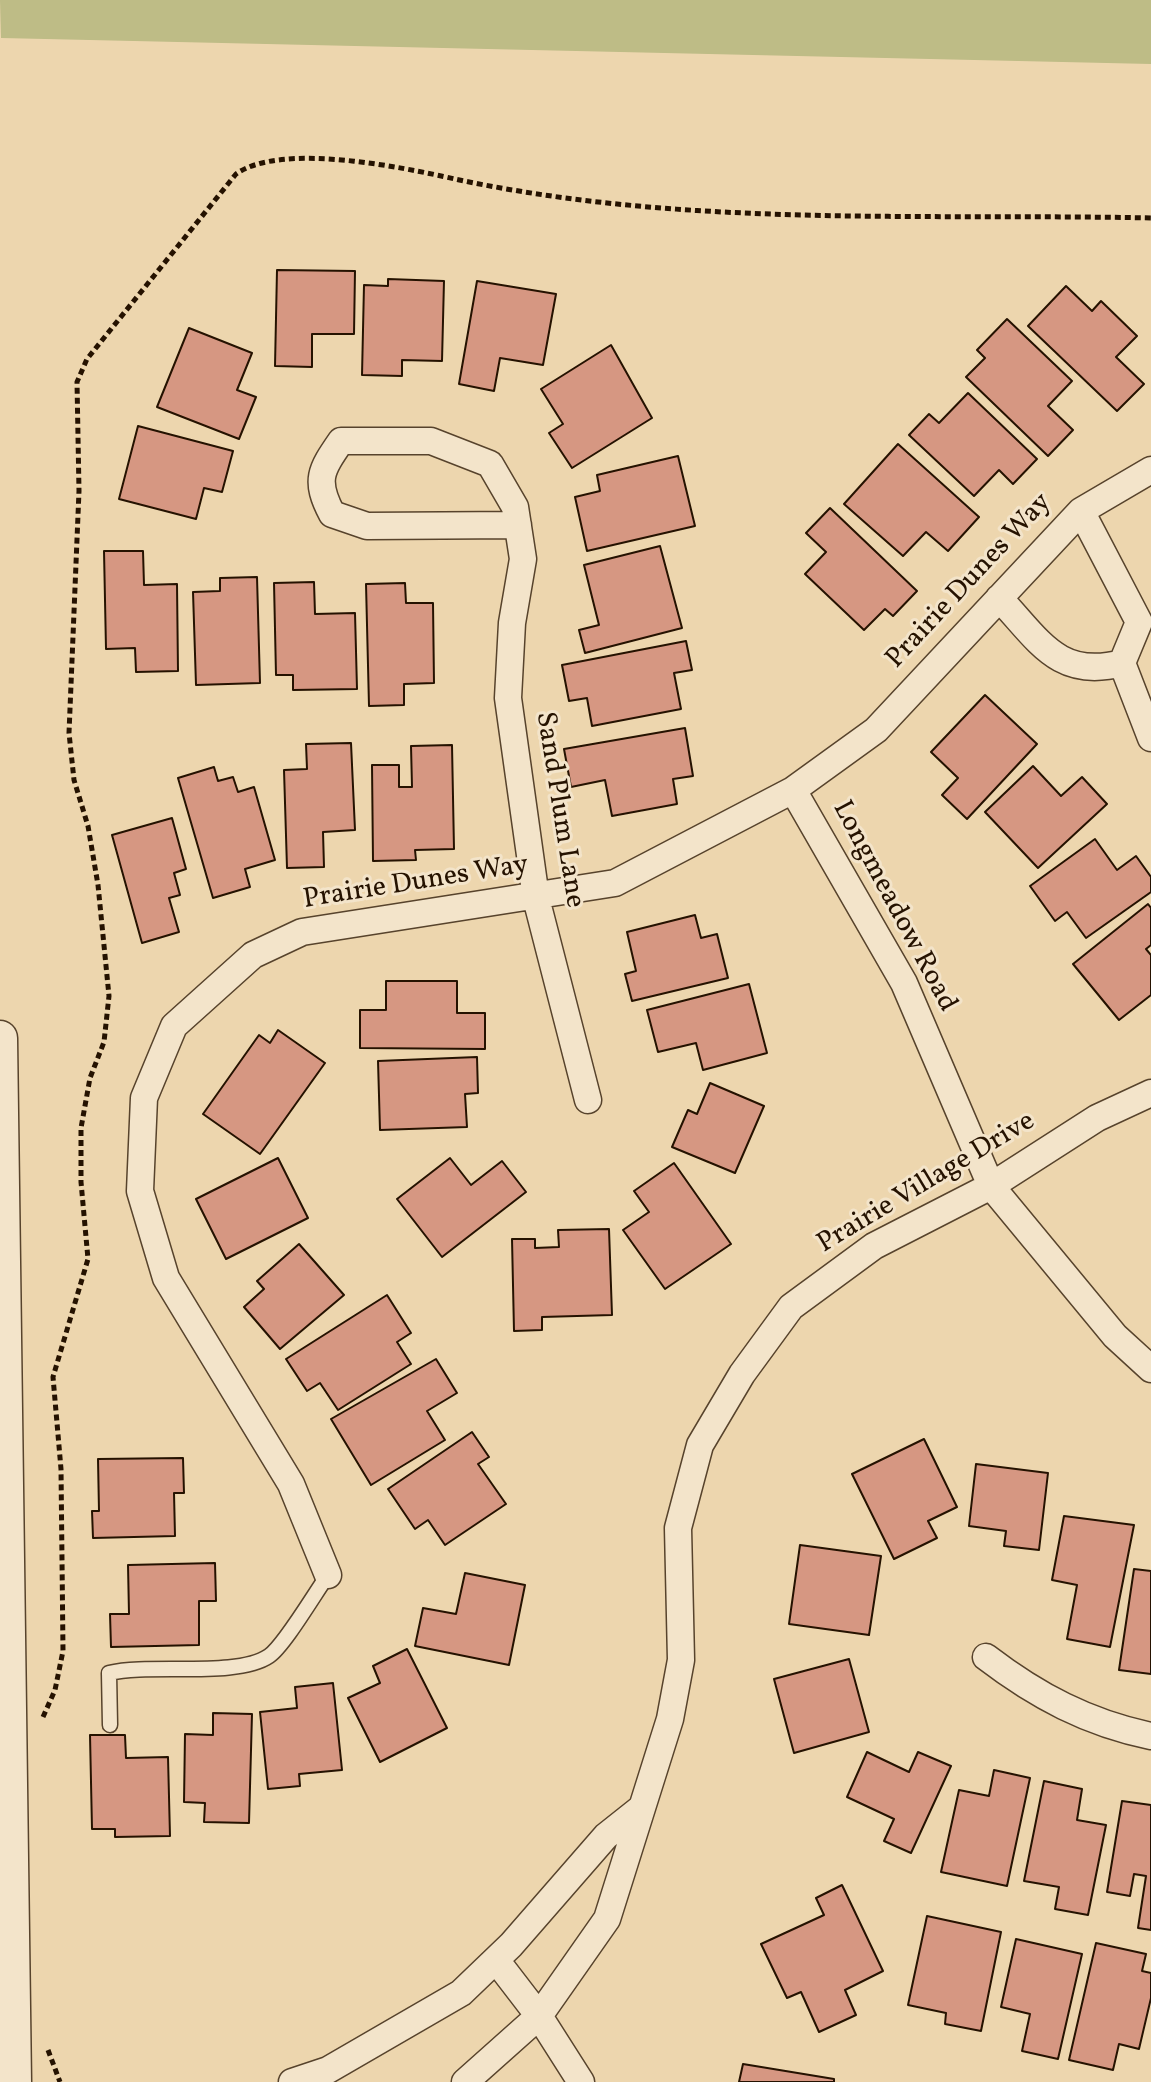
<!DOCTYPE html>
<html>
<head>
<meta charset="utf-8">
<style>
	body { margin:0 }
	canvas { display:block; background:#edd6ae }
</style>
</head>
<body>
<canvas width="1151" height="2082"></canvas>
<script>
const context = document.querySelector('canvas').getContext('2d');
context.lineJoin = 'round';
function paint(path, color) { context.fillStyle = color; context.fill(path, 'evenodd'); }
function trace(path, color, width, dash) { context.strokeStyle = color; context.lineWidth = width; context.lineCap = dash ? 'butt' : 'round'; context.setLineDash(dash || []); context.stroke(path); }
function write(font, color, halo, rows, align = 'center') {
  context.font = font + ' Vollkorn,serif'; context.lineWidth = 6; context.setLineDash([]); context.textBaseline = 'middle'; context.strokeStyle = halo; context.fillStyle = color; for (const [text, x, y, turn = 0] of rows) {
    context.save(); context.translate(x, y); context.rotate((+turn || 0) * Math.PI / 180); context.textAlign = isNaN(turn) ? turn : align; if (halo) context.strokeText(text, 0, 0); context.fillText(text, 0, 0); context.restore();
  }
}
paint(new Path2D(`
	M0 0H1151V64L1 38Z`), '#bebc86');
const building = new Path2D(`
	M277 270 355 271 354 334H312V367L275 366Z
	M388 279 444 281 442 361 402 360V376L362 375 364 285 388 286Z
	M477 281 556 294 543 365 500 358 494 391 459 384Z
	M1066 286 1092 311 1101 301 1137 336 1116 357 1144 384 1117 411 1028 326Z
	M1007 319 1072 381 1048 406 1073 430 1048 456 966 377 985 358 977 350Z
	M189 328 252 353 237 390 256 397 239 439 157 407Z
	M611 345 652 418 572 468 549 433 563 424 541 389Z
	M968 393 1037 459 1013 484 999 470 974 496 909 435 929 414 939 423Z
	M138 426 233 451 222 492 204 488 196 519 119 499Z
	M898 444 979 517 948 551 926 532 903 556 844 504Z
	M678 456 695 526 587 551 575 497 600 491 597 475Z
	M830 508 917 591 893 616 885 609 864 630 805 574 826 552 806 533Z
	M660 546 682 628 585 653 579 630 599 625 584 565Z
	M104 551H143L144 585 177 584 178 671 136 672 135 648 106 649Z
	M257 577 260 683 196 685 193 592 220 591V578Z
	M314 582 315 614 355 613 357 689 293 690V675H276L274 583Z
	M405 583 406 603H433L434 683 404 684V705L369 706 366 584Z
	M686 641 692 670 674 673 681 709 592 726 587 698 569 701 562 665Z
	M985 695 1037 744 967 819 942 795 958 778 931 752Z
	M685 728 693 776 673 779 677 804 612 816 605 780 571 787 564 749Z
	M351 743 355 830 323 832 324 867 287 868 284 770 307 769 306 744Z
	M452 745 454 849 415 850 416 860 373 861 372 765H399V787H412L411 746Z
	M1033 766 1061 796 1082 777 1107 804 1038 868 985 812Z
	M214 767 218 781 233 777 238 792 254 787 275 860 245 869 250 887 213 898 178 778Z
	M172 818 186 869 174 873 180 895 169 898 179 932 142 943 112 835Z
	M1095 839 1117 870 1136 856 1151 877V892L1086 938 1067 912 1055 921 1030 886Z
	M1148 904 1151 908V945L1146 949 1151 955V995L1119 1020 1073 964Z
	M695 915 701 938 717 934 728 978 632 1001 625 974 636 971 627 932Z
	M386 981H457V1013H485V1049L360 1048V1010H386Z
	M749 984 767 1053 703 1070 696 1043 658 1052 647 1010Z
	M278 1030 325 1063 260 1154 203 1114 259 1035 270 1043Z
	M477 1057 478 1093 465 1094 467 1127 380 1130 378 1061Z
	M710 1083 764 1106 735 1173 672 1147 688 1110 697 1114Z
	M278 1158 308 1218 226 1259 196 1199Z
	M450 1158 471 1185 502 1161 526 1192 442 1257 397 1199Z
	M674 1163 731 1244 665 1289 623 1230 649 1212 634 1191Z
	M609 1229 612 1315 542 1317V1330L514 1331 512 1239H535V1248L559 1247 558 1230Z
	M299 1244 344 1295 280 1349 244 1307 264 1289 257 1281Z
	M387 1295 411 1333 397 1342 411 1364 338 1410 320 1383 307 1391 286 1359Z
	M436 1359 457 1393 427 1411 445 1440 371 1485 331 1419Z
	M472 1432 489 1457 478 1464 506 1504 445 1545 428 1520 415 1529 388 1489Z
	M924 1439 957 1507 928 1521 937 1538 894 1559 852 1474Z
	M183 1458 184 1493H174L175 1536 93 1538 92 1511H99L98 1459Z
	M976 1464 1048 1473 1039 1550 1004 1546 1006 1531 969 1526Z
	M1064 1516 1134 1525 1110 1647 1067 1639 1077 1585 1052 1580Z
	M800 1545 881 1556 869 1635 789 1624Z
	M215 1563 216 1601H199V1645L111 1647 110 1614H129L128 1565Z
	M1134 1569 1151 1571V1674L1119 1670Z
	M465 1573 525 1585 509 1665 415 1646 423 1608 456 1614Z
	M407 1649 447 1728 380 1762 348 1698 380 1683 373 1666Z
	M849 1659 869 1732 794 1753 774 1679Z
	M333 1683 342 1770 299 1774 300 1786 268 1789 260 1712 297 1708 295 1687Z
	M213 1713 252 1714 249 1823 204 1822 205 1803 184 1802 185 1734 213 1735Z
	M90 1735H125L126 1758 168 1757 170 1836 115 1837V1829H92Z
	M867 1752 909 1772 918 1752 951 1766 911 1853 884 1841 894 1819 847 1797Z
	M994 1770 1030 1778 1007 1886 941 1872 959 1790 989 1796Z
	M1044 1781 1082 1789 1077 1820 1106 1825 1088 1915 1055 1909 1059 1887 1024 1881Z
	M1122 1801 1151 1805V1930L1138 1928 1146 1876 1134 1874 1130 1896 1107 1892Z
	M842 1885 883 1971 845 1990 856 2015 819 2032 801 1992 787 1998 761 1944 824 1915 816 1898Z
	M927 1916 1001 1932 981 2031 945 2024 946 2013 908 2005Z
	M1016 1939 1082 1954 1058 2059 1022 2051 1030 2014 1001 2007Z
	M1096 1943 1146 1954 1142 1971 1151 1973V1998L1139 2049 1119 2044 1113 2070 1069 2060Z
	M743 2064 834 2079V2082H739Z`);
paint(building, '#d69782');
trace(building, '#251200', 2);
const service = new Path2D(`
	M110 1725 109 1673C151 1663 237 1678 269 1656 284 1646 315 1593 328 1575`);
const minor = new Path2D(`
	M1081 511 1139 622 1122 663 1151 738
	M518 525 367 526 332 514C314 480 321 470 341 441H431L490 464 515 507 523 559 512 623 508 698 536 898 588 1100
	M999 598C1039 640 1058 680 1122 663
	M793 790 904 983 991 1186 1115 1336 1151 1369
	M328 1575 291 1484 166 1278 140 1191 144 1098 174 1026 253 955 302 932 615 883 793 790 876 730 1081 511 1151 470
	M986 1657C1037 1696 1088 1723 1151 1736
	M496 1960 539 2016 581 2082
	M292 2082 328 2070 461 1993 511 1945 606 1836 640 1809
	M465 2082 539 2016 607 1919 670 1719 681 1660 678 1528 700 1445 742 1374 791 1307 874 1246 991 1186 1097 1118 1151 1093`);
const tertiary = new Path2D(`
	M0 1038 14 2082`);
trace(service, '#57432c', 17);
trace(minor, '#57432c', 29);
trace(tertiary, '#57432c', 37);
trace(new Path2D(`
	M43 1717 55 1690 63 1651 61 1469 53 1377 88 1259 81 1182V1128L90 1078 104 1042 109 996 98 885 88 826 74 780 69 733 79 491 77 382 87 359 236 174C281 142 401 167 455 179 684 228 919 213 1151 218
	M48 2050 60 2082`), '#251200', 5, [6, 4]);
trace(service, '#f3e4ca', 14);
trace(minor, '#f3e4ca', 26);
trace(tertiary, '#f3e4ca', 34);
write('28px', '#251200', '#f3e4ca', [
	["Prairie Dunes Way",970,582,-47],
	["Sand Plum Lane",558,810,81],
	["Prairie Dunes Way",416,884,-9],
	["Longmeadow Road",893,907,62],
	["Prairie Village Drive",927,1184,-31]
]);
</script>
</body>
</html>
